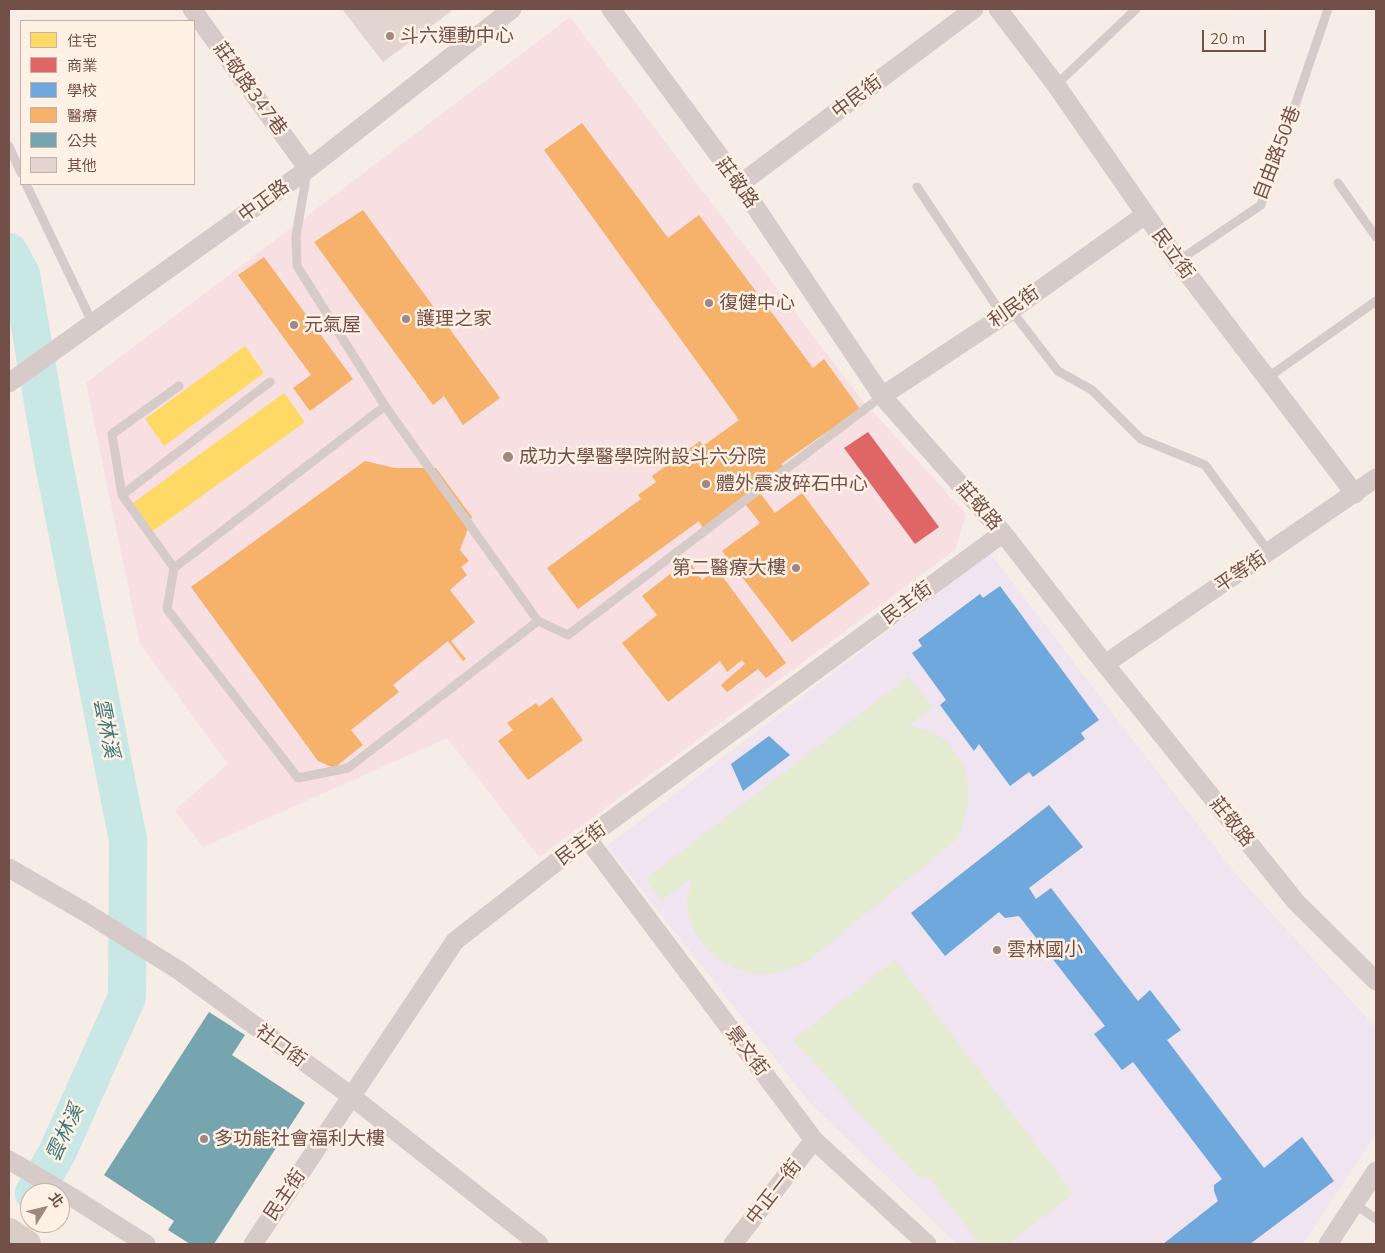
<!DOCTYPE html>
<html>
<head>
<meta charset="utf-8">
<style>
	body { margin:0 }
	#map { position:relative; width:1385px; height:1253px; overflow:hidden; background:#f6ede6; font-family:Mulish,"Noto Sans TC",sans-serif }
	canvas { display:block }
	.frame { position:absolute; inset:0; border:10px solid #735047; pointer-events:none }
	.legend { position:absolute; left:20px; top:20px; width:175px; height:165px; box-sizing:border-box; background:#fff1e6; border:1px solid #c7b1a6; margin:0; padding:6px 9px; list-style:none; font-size:15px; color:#735047 }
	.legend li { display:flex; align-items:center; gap:10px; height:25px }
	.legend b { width:25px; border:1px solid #c7b1a6 }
	.north { position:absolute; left:20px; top:1183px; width:50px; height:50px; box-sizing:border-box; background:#fff1e6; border:1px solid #c7b1a6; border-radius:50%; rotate:54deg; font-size:14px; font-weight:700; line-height:20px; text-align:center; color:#735047 }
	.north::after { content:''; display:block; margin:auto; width:18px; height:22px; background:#a1877f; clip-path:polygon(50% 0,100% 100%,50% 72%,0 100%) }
	.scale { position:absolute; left:1202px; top:30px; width:64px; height:22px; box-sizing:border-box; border:2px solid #735047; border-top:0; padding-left:6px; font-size:15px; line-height:18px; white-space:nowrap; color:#735047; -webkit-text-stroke:4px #fff1e6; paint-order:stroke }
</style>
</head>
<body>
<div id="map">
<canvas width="1385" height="1253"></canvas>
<div class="frame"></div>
<ul class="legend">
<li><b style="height:14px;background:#ffd966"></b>住宅</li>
<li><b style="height:14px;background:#e06666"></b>商業</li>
<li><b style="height:14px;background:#6fa8dc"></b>學校</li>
<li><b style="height:14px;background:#f6b26b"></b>醫療</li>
<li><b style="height:14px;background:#76a5af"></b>公共</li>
<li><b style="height:14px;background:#e2d4ce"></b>其他</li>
</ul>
<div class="north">北</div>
<div class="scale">20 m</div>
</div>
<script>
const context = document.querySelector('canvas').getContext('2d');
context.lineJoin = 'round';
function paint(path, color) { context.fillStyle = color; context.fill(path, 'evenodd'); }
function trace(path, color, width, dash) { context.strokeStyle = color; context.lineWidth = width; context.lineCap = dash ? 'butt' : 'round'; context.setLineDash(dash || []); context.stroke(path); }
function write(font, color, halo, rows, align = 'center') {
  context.font = font + ' Mulish,"Noto Sans TC",sans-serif'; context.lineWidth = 5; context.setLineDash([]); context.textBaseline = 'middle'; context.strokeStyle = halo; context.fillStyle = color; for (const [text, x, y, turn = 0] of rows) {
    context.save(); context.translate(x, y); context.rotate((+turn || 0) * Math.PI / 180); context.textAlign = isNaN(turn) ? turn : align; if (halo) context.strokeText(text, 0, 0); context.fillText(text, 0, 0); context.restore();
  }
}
paint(new Path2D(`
	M990 553 1234 872 1376 1028V1134L1303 1244H957L812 1105 607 846Z`), '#efe4f0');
paint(new Path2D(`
	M570 17 862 400 966 514 955 550 539 857 447 738 203 847 175 810 228 764 140 644 86 383Z`), '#f8dfe2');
paint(new Path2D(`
	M908 677 933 707 908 725C920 729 933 732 944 739 948 742 951 747 954 751 975 777 970 809 958 838L809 960C795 966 781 973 766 974 727 975 689 942 687 904 687 896 691 886 692 878L661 900 646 879Z
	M895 960 1073 1194 1007 1244H980L927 1175 920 1179 793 1040Z`), '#e5ebd1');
paint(new Path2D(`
	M245 346 264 373 164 446 145 419Z
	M284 393 305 422 153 531 133 503Z`), '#ffd966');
paint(new Path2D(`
	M868 432 939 527 915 544 844 448Z`), '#e06666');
paint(new Path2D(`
	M1000 586 1099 720 1081 733 1085 739 1033 777 1029 772 1010 786 979 744 974 751 940 705 946 700 912 653 922 646 918 640 980 594 983 598Z
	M769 736 790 755 743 791 731 764Z
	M1049 805 1083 847 1029 888 1036 899 1051 888 1138 1001 1150 990 1181 1030 1167 1040 1264 1168 1302 1137 1334 1181 1250 1244H1163L1218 1201 1214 1191V1185L1222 1179 1133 1062 1122 1070 1094 1034 1105 1026 1019 916 1005 918 999 912 945 956 911 913Z`), '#6fa8dc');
paint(new Path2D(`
	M582 123 668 238 699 215 813 368 824 359 860 409 781 464 784 467 770 478 766 471 760 475 764 480 755 486 775 513 802 493 870 584 792 642 722 551 760 523 742 500 703 528 699 521 578 609 547 568 641 499 638 495 656 482 652 476 700 441 703 446 739 420 544 150Z
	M363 210 500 398 463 425 444 396 433 405 314 242Z
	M264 257 353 379 310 411 293 388 311 375 238 275Z
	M365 461 395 468H436L472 517 460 550 469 561 461 567 467 575 450 590 475 622 451 641 466 659 463 661 448 641 393 685 399 692 351 730 363 745 334 768 318 761 191 587Z
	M688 560 702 580 717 569 786 663 766 678 758 669 727 692 721 685 745 664 742 660 727 672 720 661 668 702 622 643 657 615 642 596Z
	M552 697 583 740 528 780 498 741 513 730 507 723 536 703 539 707Z`), '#f6b26b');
paint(new Path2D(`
	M209 1012 245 1035 232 1055 305 1103 214 1244H190L168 1230 174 1221 104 1175Z`), '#76a5af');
trace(new Path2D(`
	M9 252 21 274 52 454 128 840 127 997 57 1153 34 1193`), '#c8e7e5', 38);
paint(new Path2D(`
	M342 9H454L383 62Z`), '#e2d4ce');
trace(new Path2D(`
	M1056 85 1136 9
	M9 146 21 173
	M307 172 296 236 297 266 385 406 538 621 568 635 882 396
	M1338 183 1376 237
	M26 184 93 324
	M917 187 1003 316
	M1178 261 1261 205 1328 9
	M1011 310 1058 371 1092 390 1141 439 1205 465 1269 552
	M1267 378 1376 301
	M385 406 174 568 167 609 298 778 348 768 538 621
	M122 495 270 382
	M174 568 122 495 112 434 179 386
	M1355 1204 1376 1219`), '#d6cbc8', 9);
trace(new Path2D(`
	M192 9 308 169
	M611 9 740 184 882 396 1003 533 1105 664 1296 902 1376 981
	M998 9 1056 85 1178 261 1355 494
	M740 184 974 9
	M9 383 308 169 512 9
	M882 396 1003 316 1145 215
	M1105 664 1376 478
	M587 838 814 1140 927 1244
	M9 868 85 912 180 971 351 1096 539 1244
	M9 1160 75 1199 146 1244
	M253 1244 455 941 587 838 1003 533
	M733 1244 814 1140
	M1328 1244 1376 1171`), '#d6cbc8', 19);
trace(new Path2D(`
	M9 1232 27 1244`), '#dacdc5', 28);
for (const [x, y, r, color] of [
	[390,36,5,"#a1877f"],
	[709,303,5,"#a1877f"],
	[406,319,5,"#a1877f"],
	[294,325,5,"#a1877f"],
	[508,457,6,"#a1877f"],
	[706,484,5,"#a1877f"],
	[796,568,5,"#a1877f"],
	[997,950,5,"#a1877f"],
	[204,1139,5,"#a1877f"]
]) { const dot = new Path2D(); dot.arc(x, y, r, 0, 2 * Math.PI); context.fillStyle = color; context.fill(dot); trace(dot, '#fff1e6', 2); }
write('19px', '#735047', '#fff1e6', [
	["斗六運動中心",400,36],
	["復健中心",719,303],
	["護理之家",416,319],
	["元氣屋",304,325],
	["成功大學醫學院附設斗六分院",519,457],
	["體外震波碎石中心",716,484],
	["第二醫療大樓",786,568,"right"],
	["雲林國小",1007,950],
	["多功能社會福利大樓",214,1139]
], 'left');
write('19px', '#735047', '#fff1e6', [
	["莊敬路347巷",250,89,54],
	["中民街",857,97,-37],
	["自由路50巷",1277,153,-69],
	["莊敬路",737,183,54],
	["中正路",264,201,-36],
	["民立街",1173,254,54],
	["利民街",1014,307,-35],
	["莊敬路",979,506,49],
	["平等街",1241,572,-34],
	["民主街",907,603,-36],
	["莊敬路",1232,822,51],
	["民主街",581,844,-37],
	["社口街",281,1046,36],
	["景文街",747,1051,53],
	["中正一街",774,1192,-52],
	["民主街",285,1195,-56]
]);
write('italic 20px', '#3b7879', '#fff1e6', [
	["雲林溪",106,728,79],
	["雲林溪",65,1133,-65]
]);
</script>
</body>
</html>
